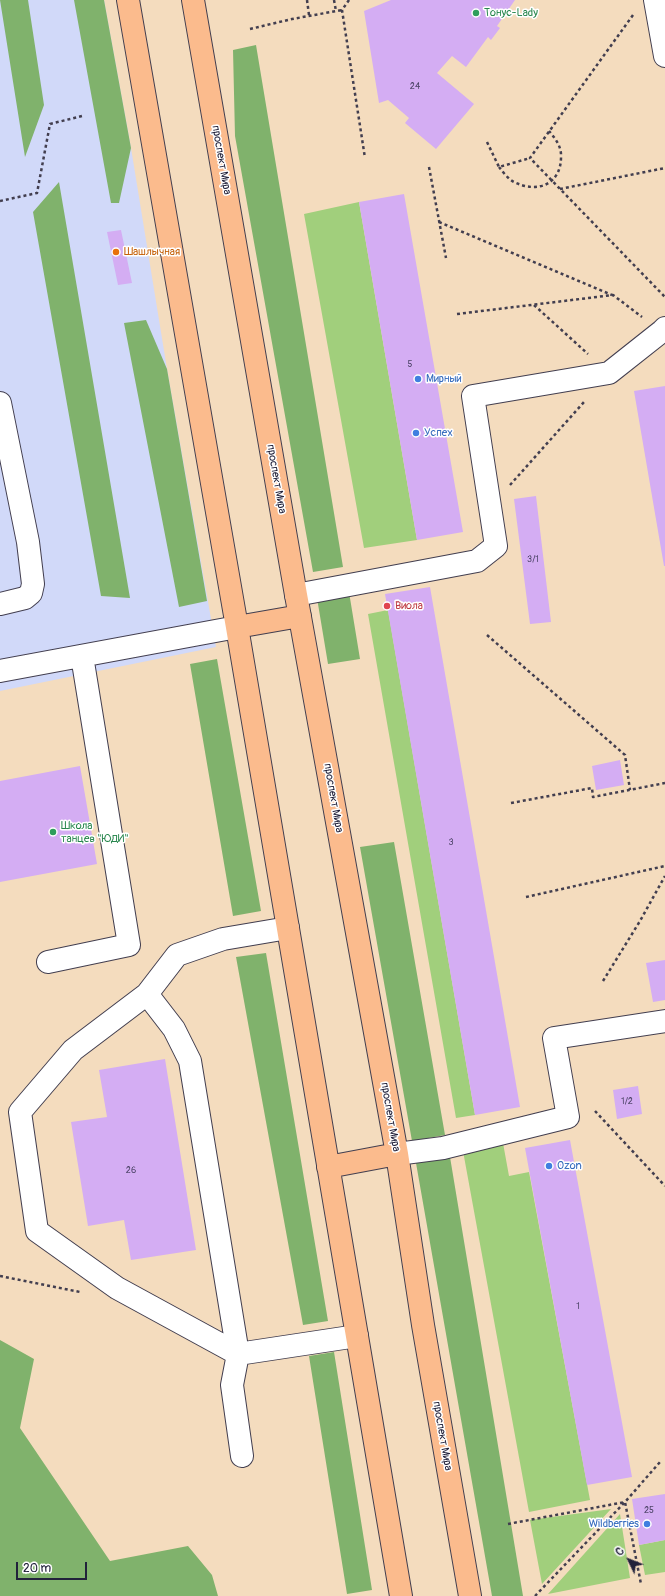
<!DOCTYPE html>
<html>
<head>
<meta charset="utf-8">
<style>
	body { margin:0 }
	#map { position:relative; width:665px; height:1596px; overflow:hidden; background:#f4dcbe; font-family:Pangolin,sans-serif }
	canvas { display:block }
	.north { position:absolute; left:609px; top:1540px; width:40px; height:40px; -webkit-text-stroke:3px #fff; paint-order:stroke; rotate:313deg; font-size:11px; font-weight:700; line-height:16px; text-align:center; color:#22223b }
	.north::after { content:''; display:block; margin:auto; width:14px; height:18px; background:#22223b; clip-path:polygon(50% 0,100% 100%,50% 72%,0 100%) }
	.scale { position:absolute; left:16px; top:1562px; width:71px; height:18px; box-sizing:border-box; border:2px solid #22223b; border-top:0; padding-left:5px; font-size:12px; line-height:14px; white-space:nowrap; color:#22223b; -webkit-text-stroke:3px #fff; paint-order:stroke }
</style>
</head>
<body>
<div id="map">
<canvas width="665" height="1596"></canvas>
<div class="north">С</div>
<div class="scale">20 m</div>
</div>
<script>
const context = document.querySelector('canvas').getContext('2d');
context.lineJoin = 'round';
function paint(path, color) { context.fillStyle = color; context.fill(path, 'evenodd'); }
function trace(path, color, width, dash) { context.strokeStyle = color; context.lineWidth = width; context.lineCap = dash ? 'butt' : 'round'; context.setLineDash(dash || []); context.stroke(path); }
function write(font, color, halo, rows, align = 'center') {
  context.font = font + ' Pangolin,sans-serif'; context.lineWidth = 3; context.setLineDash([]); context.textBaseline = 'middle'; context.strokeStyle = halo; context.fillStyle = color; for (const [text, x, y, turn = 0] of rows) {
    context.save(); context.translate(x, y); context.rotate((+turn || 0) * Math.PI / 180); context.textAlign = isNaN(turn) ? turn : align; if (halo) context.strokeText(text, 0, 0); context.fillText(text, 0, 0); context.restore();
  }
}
paint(new Path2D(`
	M0 0H104L131 148 167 369 216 647 0 691Z`), '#d1d9f9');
paint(new Path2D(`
	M359 202 417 540 364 548 304 214Z
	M388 610 475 1115 456 1118 368 614Z
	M503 1143 509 1176 529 1172 590 1500 529 1512 463 1151Z
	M611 1509 542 1584 530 1520Z
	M620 1514 630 1578 548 1594Z
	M665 1540V1572L645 1575 639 1545Z`), '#a1cf7c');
paint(new Path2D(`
	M0 0H28L44 105 25 157Z
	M74 0H104L131 148 119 203H111Z
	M256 45 343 567 313 572 235 136 233 50Z
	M59 182 130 598 101 596 33 212Z
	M146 320 167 369 207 601 179 607 124 323Z
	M349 592 360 659 328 664 317 598Z
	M217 659 261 911 233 916 190 664Z
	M394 842 445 1135 412 1141 360 847Z
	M266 953 328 1321 303 1325 236 957Z
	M450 1157 523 1596H492L416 1163Z
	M0 1340 34 1359 20 1428 110 1561 188 1546 212 1575 218 1596H0Z
	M334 1352 372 1590 347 1594 309 1356Z`), '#80b26c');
paint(new Path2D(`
	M391 0H515L497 26 500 28 491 40 488 37 466 67 452 56 437 73 474 104 436 149 405 123 409 118 388 100 379 103 364 11Z
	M404 194 463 532 417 540 359 202Z
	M121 230 132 283 118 285 107 232Z
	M665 386V566H664L634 391Z
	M536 496 551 622 530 624 514 499Z
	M430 587 520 1107 475 1115 385 594Z
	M620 760 624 785 596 790 592 766Z
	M80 766 97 864 0 882V781Z
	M665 960V1000L653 1002 646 963Z
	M165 1059 196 1250 131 1260 124 1220 88 1226 71 1122 107 1117 99 1070Z
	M638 1086 642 1114 617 1119 613 1090Z
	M570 1140 632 1477 587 1485 525 1148Z
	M665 1494V1540L639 1545 632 1499Z`), '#d4adf3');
const minor = new Path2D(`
	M655 0 665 56
	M0 403 28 542 33 584 31 593 25 598 0 604
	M296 595 477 561 496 546 473 396 609 373 662 331 665 328
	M0 671 237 627
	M288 928 223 939 177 955 147 994 73 1050 20 1112 37 1231 117 1288 238 1354 357 1336
	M48 962 129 945 82 656
	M147 994 174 1029 190 1061 238 1354 232 1385 242 1456
	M397 1154 443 1148 568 1117 554 1038 665 1021`);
const major = new Path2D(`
	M128 0 237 627 401 1596
	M193 0 296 595 397 1154 423 1325 470 1596
	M237 627 300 616
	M328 1167 397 1154`);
trace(minor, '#423e4f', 24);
trace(major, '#423e4f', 24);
trace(new Path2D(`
	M307 0 309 15
	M334 0 336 11
	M349 0 342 10 365 158
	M633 15 530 158 665 297
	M250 29 292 19 342 10
	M487 142 499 167 530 158
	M429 167 446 258
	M499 167C503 172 508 179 514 182 538 194 562 184 561 155 561 146 555 138 549 131
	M560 189 665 168
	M0 201 37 193 50 124 82 116
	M439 222 612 295
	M534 305 588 354
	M457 314 613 295 642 317
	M510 485 584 402
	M487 635 625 755 630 790
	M511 803 592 788 593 797 665 783
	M526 897 665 866
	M603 981 640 921 665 876
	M595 1111 665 1186
	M0 1276 80 1292
	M508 1524 625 1502 641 1584
	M535 1596 625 1502 660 1462`), '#423e4f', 2.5, [3, 3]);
trace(minor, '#fff', 22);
trace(major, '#fbbb8d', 22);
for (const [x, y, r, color] of [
	[476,13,4,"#2e9e5b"],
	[116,252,4,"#e8710a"],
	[418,379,4,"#3f7fe0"],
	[416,433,4,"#3f7fe0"],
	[387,606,4,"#e0444e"],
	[53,832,4,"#2e9e5b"],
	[549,1166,4,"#3f7fe0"],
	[647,1524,4,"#3f7fe0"]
]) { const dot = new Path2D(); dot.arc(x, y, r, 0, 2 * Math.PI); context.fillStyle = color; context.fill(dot); trace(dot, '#fff', 1.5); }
write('9px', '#4e4569', null, [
	["24",415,87],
	["5",410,365],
	["3/1",533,560],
	["3",451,843],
	["1/2",627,1102],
	["26",131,1171],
	["1",578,1307],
	["25",649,1511]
]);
write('11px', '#27864d', '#fff', [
	["Тонус-Lady",484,13],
	["Школа",61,826],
	["танцев \"ЮДИ\"",61,839]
], 'left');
write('11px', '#22223b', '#fff', [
	["проспект Мира",221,160,80],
	["проспект Мира",276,479,80],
	["проспект Мира",333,798,80],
	["проспект Мира",390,1117,80],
	["проспект Мира",442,1436,80]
]);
write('11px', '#c56008', '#fff', [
	["Шашлычная",124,252]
], 'left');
write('11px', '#366cbe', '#fff', [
	["Мирный",426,379],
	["Успех",424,433],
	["Ozon",557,1166],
	["Wildberries",639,1524,"right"]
], 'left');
write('11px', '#be3a42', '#fff', [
	["Виола",395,606]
], 'left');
</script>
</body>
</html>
